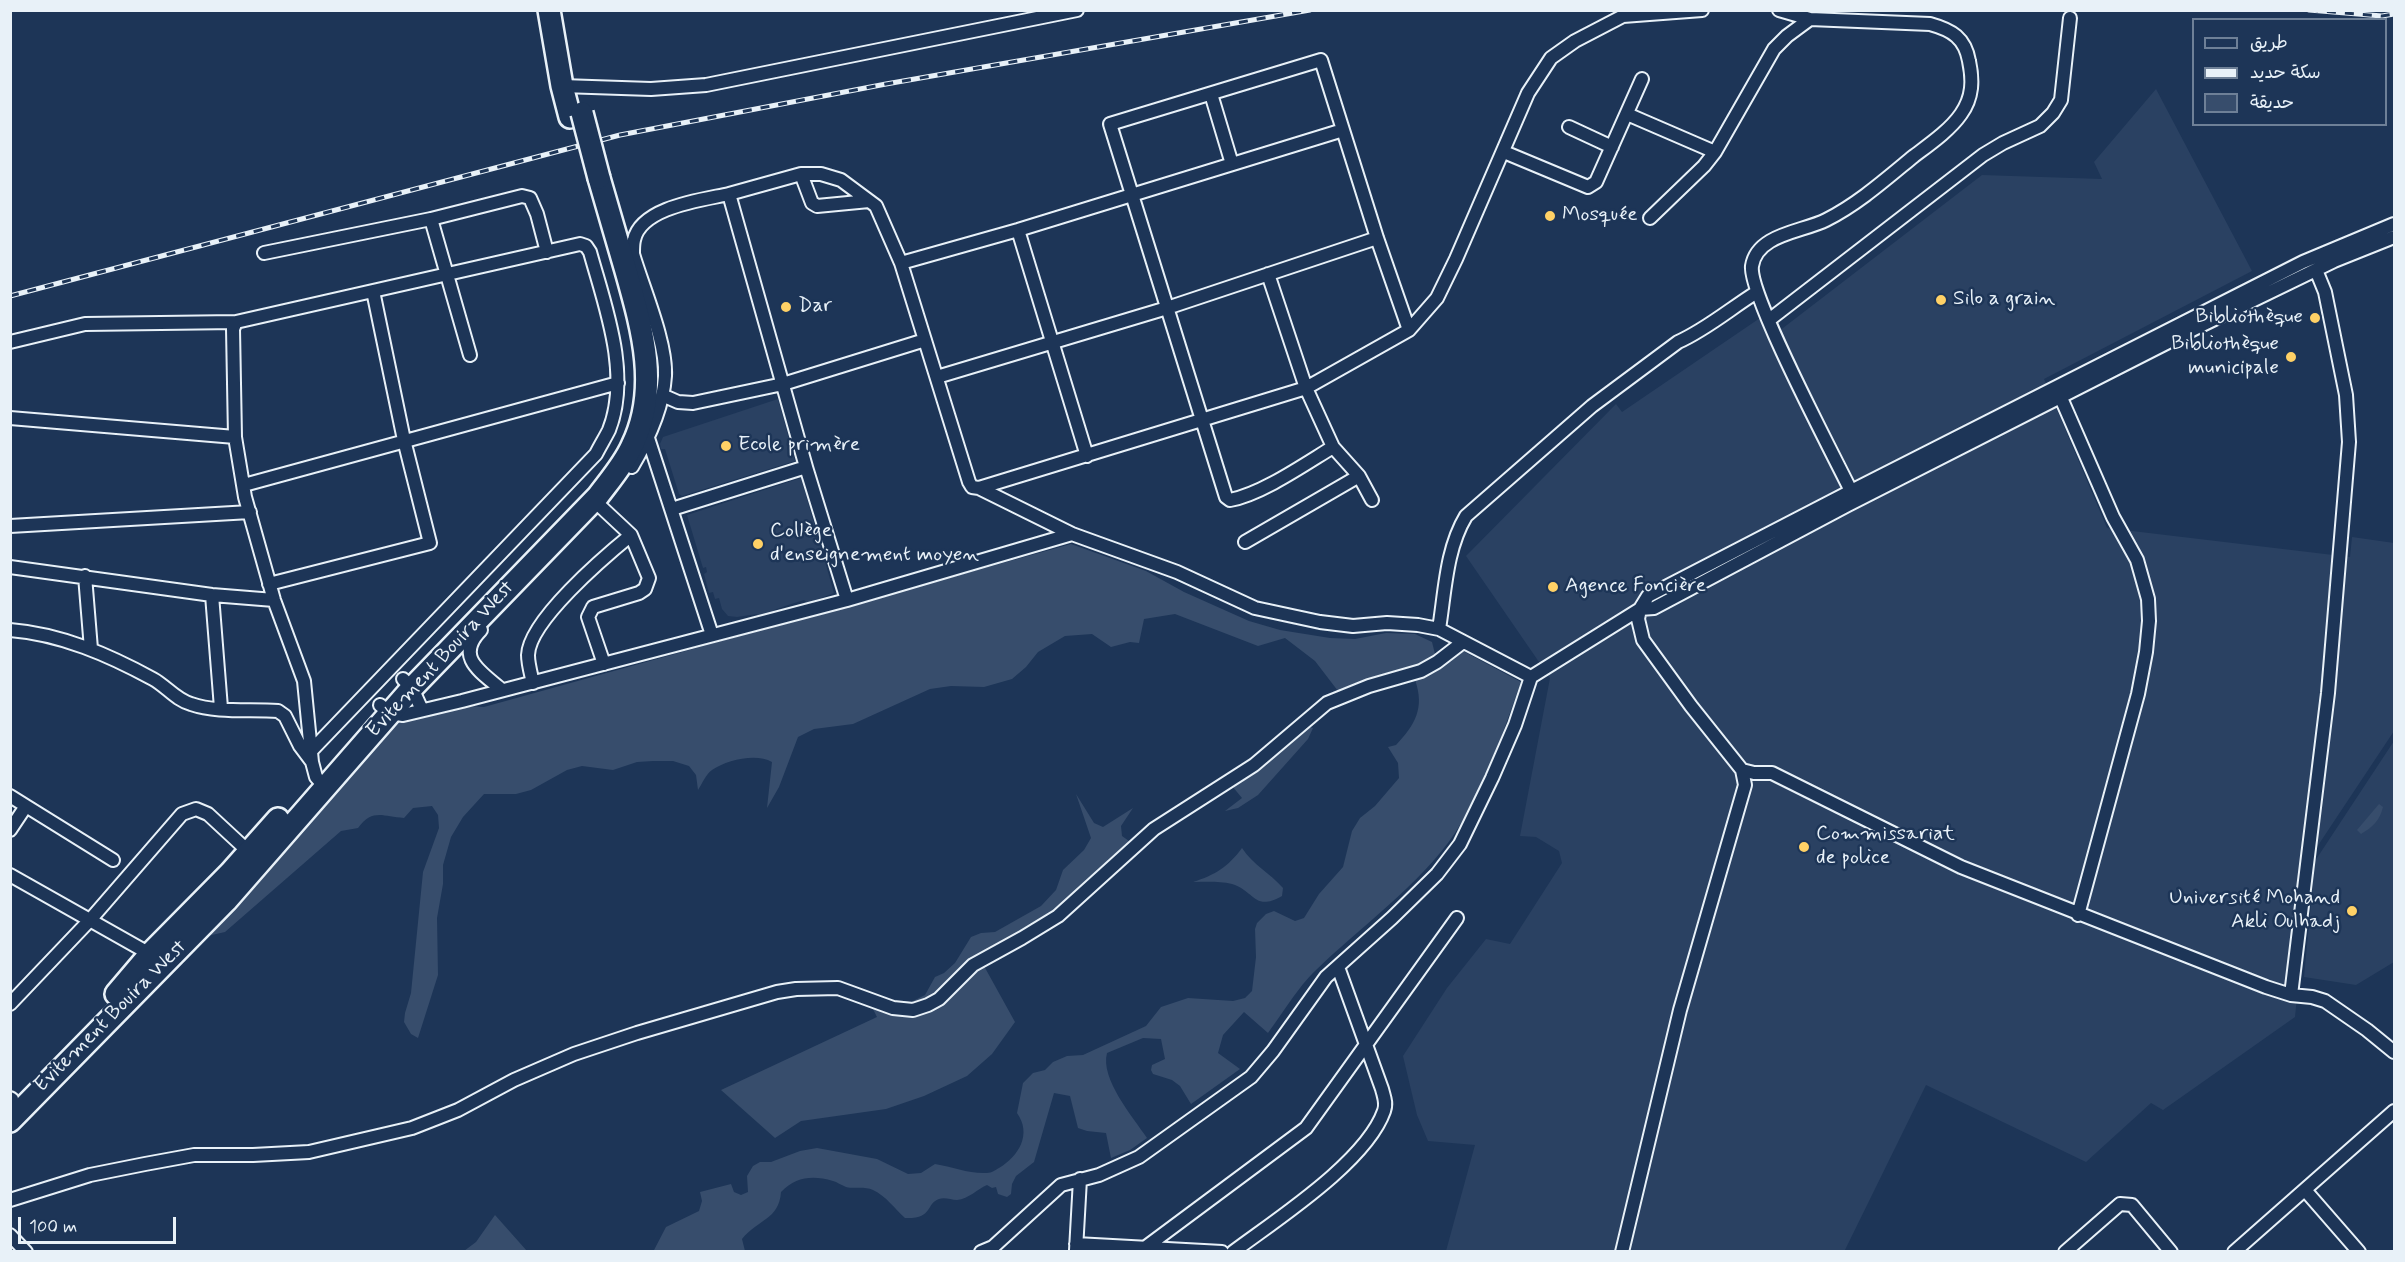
<!DOCTYPE html>
<html>
<head>
<meta charset="utf-8">
<style>
	body { margin:0 }
	#map { position:relative; width:2405px; height:1262px; overflow:hidden; background:#1d3557; font-family:Mynerve,"Playpen Sans Arabic",sans-serif }
	canvas { display:block }
	.frame { position:absolute; inset:0; border:12px solid #e8f1f8; pointer-events:none }
	.legend { position:absolute; left:2192px; top:18px; width:195px; height:108px; box-sizing:border-box; background:#1d3557; border:2px solid #6e8097; margin:0; padding:8px 10px; list-style:none; font-size:18px; color:#e8f1f8 }
	.legend li { display:flex; align-items:center; gap:12px; height:30px }
	.legend b { width:30px; border:2px solid #6e8097 }
	.scale { position:absolute; left:18px; top:1217px; width:158px; height:27px; box-sizing:border-box; border:3px solid #e8f1f8; border-top:0; padding-left:8px; font-size:18px; line-height:21px; white-space:nowrap; color:#e8f1f8; -webkit-text-stroke:4px #1d3557; paint-order:stroke }
</style>
</head>
<body>
<div id="map">
<canvas width="2405" height="1262"></canvas>
<div class="frame"></div>
<ul class="legend">
<li><b style="height:8px;background:#1d3557"></b>طريق</li>
<li><b style="height:8px;background:#e8f1f8"></b>سكة حديد</li>
<li><b style="height:16px;background:#374d6c"></b>حديقة</li>
</ul>
<div class="scale">100 m</div>
</div>
<script>
const context = document.querySelector('canvas').getContext('2d');
context.lineJoin = 'round';
function paint(path, color) { context.fillStyle = color; context.fill(path, 'evenodd'); }
function trace(path, color, width, dash) { context.strokeStyle = color; context.lineWidth = width; context.lineCap = dash ? 'butt' : 'round'; context.setLineDash(dash || []); context.stroke(path); }
function write(font, color, halo, rows, align = 'center') {
  context.font = font + ' Mynerve,sans-serif'; context.lineWidth = 5; context.setLineDash([]); context.textBaseline = 'middle'; context.strokeStyle = halo; context.fillStyle = color; for (const [text, x, y, turn = 0] of rows) {
    context.save(); context.translate(x, y); context.rotate((+turn || 0) * Math.PI / 180); context.textAlign = isNaN(turn) ? turn : align; if (halo) context.strokeText(text, 0, 0); context.fillText(text, 0, 0); context.restore();
  }
}
paint(new Path2D(`
	M2156 89 2252 271 2044 379 2107 528 2350 557 2352 537 2394 543V731L2311 856 2295 1017 2163 1110 2151 1103 2086 1162 1926 1085 1844 1252 1446 1251 1475 1145 1428 1141 1417 1115 1403 1056 1447 988 1486 939 1510 944 1562 863 1559 851 1536 837 1520 836 1550 678 1466 556 1616 404 1622 412 1760 318 1770 338 1982 175 2102 179 2094 162Z
	M778 399 795 461 682 496 679 494 665 449H661L660 444 663 437Z
	M801 478 834 593 808 603 804 600 788 605 774 610 775 612 758 617 757 614 737 617 728 616 722 609 719 598 715 599 713 592 709 593 704 574 707 572 706 567 703 568 687 515Z
	M2394 741V962L2356 985 2304 977 2315 861Z`), '#2a4162');
paint(new Path2D(`
	M1071 544 1146 571 1184 592 1249 621 1280 630 1330 638 1355 639 1386 633 1415 634 1432 642 1436 658 1420 667 1366 680 1338 691 1315 661 1285 638 1258 646 1175 614 1144 619 1139 643 1130 642 1111 647 1092 634 1065 636 1038 652 1026 667 1012 679 984 687 951 686 930 689 853 724 814 729 798 737 779 787 767 808 772 762C756 753 727 760 712 770 706 774 702 784 698 790L696 775 689 766 673 761H653L637 762 613 770 582 766 567 770 531 790 516 794H484L463 817 451 837 443 865V884L437 918 438 975 418 1038 411 1034 404 1022 405 1013 411 993 423 872 439 828 438 815 432 806 413 808 404 818C383 817 373 808 358 828L341 831 225 932 203 937 388 729C423 709 444 704 484 707Z
	M1461 650 1521 682C1503 732 1485 788 1455 833 1421 884 1359 928 1315 971 1299 986 1282 1014 1268 1033L1244 1012 1223 1035 1218 1053 1240 1069 1191 1104 1180 1086 1172 1080 1153 1074 1151 1070 1152 1065 1165 1059 1161 1039 1143 1038 1107 1053C1100 1079 1133 1117 1147 1138L1130 1150 1111 1158 1106 1133 1087 1131 1078 1128 1070 1096 1054 1093 1034 1162 1016 1176 1012 1184 1011 1194 1007 1197 998 1194 996 1187 992 1188 987 1185C977 1189 969 1199 957 1200 951 1200 945 1197 939 1199 925 1204 934 1219 905 1218 895 1209 886 1196 873 1190 865 1186 854 1189 846 1187 841 1185 837 1182 833 1181 812 1175 796 1177 781 1192 779 1220 758 1219 742 1239L745 1251 653 1252 666 1227 699 1211 702 1201 700 1192 731 1184 734 1192 741 1195 748 1192 747 1176 753 1166 760 1162H771L800 1151 817 1148 877 1159 908 1174 921 1173 935 1164C953 1167 969 1174 987 1173 992 1173 995 1170 999 1168 1019 1156 1032 1134 1017 1113L1023 1083 1033 1073 1045 1070 1053 1062 1067 1056 1083 1055 1146 1026 1161 1007 1188 998 1233 1001 1245 998 1252 991 1256 957 1255 929 1257 923 1266 914 1274 911 1295 921 1304 918 1319 894 1343 867 1352 831 1360 818 1375 806 1399 778 1398 763 1388 747 1396 745C1415 725 1425 708 1415 680L1441 667Z
	M1310 727 1313 728 1308 739 1258 795 1238 808 1225 811 1242 798 1232 786 1272 759Z
	M1076 794 1094 823 1103 827 1133 808 1121 826 1122 836 1129 841 1124 847 1117 868 1067 916 1041 935 984 966 1015 1022 992 1054 967 1076 924 1096 886 1109 801 1121 775 1138 721 1090 877 1017 870 1003 877 997 911 1002 925 995 935 977 944 973 955 963 971 937 981 933 995 932 1041 906 1056 890 1063 870 1084 850 1091 838Z
	M2379 804 2383 807C2380 820 2373 827 2361 834L2357 830Z
	M1242 848C1253 865 1270 873 1283 888L1282 896C1254 912 1255 891 1232 884 1219 881 1206 882 1193 882 1215 875 1228 867 1242 848Z
	M495 1215 527 1251H464L476 1242Z`), '#374d6c');
const minor = new Path2D(`
	M1779 10 1810 19 1930 24C1952 30 1965 38 1969 61 1973 80 1973 97 1961 114 1950 130 1930 144 1914 156 1886 179 1858 204 1826 220 1802 232 1757 234 1752 266 1748 294 1834 456 1851 491
	M562 86 651 89 706 85 1077 10
	M1211 94 1232 164
	M1627 114 1715 152
	M1569 127 1612 147
	M1504 152 1588 187 1596 182 1642 79
	M801 174 812 203 817 206 869 201
	M1650 218 1704 166 1715 152 1774 49 1787 36 1810 19
	M431 219 470 355
	M1018 230 1087 456
	M264 253 431 219 522 196 530 198 537 214 547 252
	M901 263 1018 230 1343 130
	M1268 274 1306 388 1333 447 1359 476 1372 500
	M1769 320 1983 155 2003 143 2040 126 2053 113 2061 100 2070 18
	M10 342 85 324 236 322
	M937 377 1167 308 1377 238
	M662 395 678 402 693 403 783 384 925 340
	M2061 398 2113 517 2137 560 2148 599 2149 621 2146 652 2138 694 2078 915
	M10 418 235 437
	M648 438 712 635
	M1333 447C1305 464 1262 494 1230 500L1226 497 1110 124 1321 60 1377 238 1409 330
	M632 467C648 440 663 409 665 376 667 343 643 288 633 254 633 250 633 244 634 240 641 207 702 200 729 194
	M806 467 729 194 801 174H821L841 180 876 206 901 263 969 482 972 487 979 488 1306 388 1409 330 1437 298 1456 259 1528 93 1551 58 1575 41 1623 16 1702 10
	M244 485 618 383
	M979 488 1072 534 1177 572 1255 608 1320 622 1353 626 1387 623 1418 625 1439 629 1531 677 1640 609 1654 608 1848 505 2194 329 2334 261 2394 237
	M600 506 631 535 649 578 645 589 639 593 593 607 588 617 604 664
	M672 509 806 467 847 600
	M10 526 250 512
	M1245 542 1359 476
	M10 567 212 595 274 600
	M85 576 91 649
	M269 584 430 543 404 440 373 291
	M212 595 221 708
	M1439 629C1445 592 1446 549 1466 516L1592 406 1678 342C1707 329 1731 308 1757 292
	M10 630C61 634 109 655 153 679 166 686 176 700 191 704 217 713 250 709 278 711L285 716 300 746 312 762
	M481 630C454 657 481 672 502 690
	M403 679 412 688 422 710
	M533 683C531 674 528 664 528 655 529 621 604 557 631 535
	M380 705 390 713 403 715 462 701 847 600 1072 534
	M311 751 596 454C600 446 605 438 609 430 631 374 605 306 590 252L586 246 580 244 236 322 233 329 235 437 245 497 274 600 304 681 312 762 316 777 325 787
	M1742 770 1754 773H1772L1961 867 2266 987 2291 995 2312 997 2325 1001 2367 1030 2394 1052
	M10 796 26 806
	M10 830 26 806 113 860
	M10 875 150 954
	M2291 995 2328 693 2349 442 2346 395 2325 292 2316 270
	M10 1004 90 920 182 814 196 809 208 814 249 852
	M10 1098 12 1099
	M2305 1190 2359 1252
	M10 1200 90 1175 145 1164 194 1155H253L309 1152 412 1128 458 1110 514 1080 574 1054 637 1033 777 992 796 989 838 988 893 1008 913 1010 928 1005 939 999 973 965 1022 938 1058 916 1154 829 1254 765 1327 703 1369 686 1421 671 1437 662 1463 642
	M10 1235 26 1252
	M1076 1244 1222 1252
	M1146 1247 1306 1128 1457 918
	M1076 1250 1080 1179
	M981 1252 993 1247 1061 1185 1099 1175 1139 1157 1251 1077 1273 1051 1326 977 1392 918 1437 874 1460 844 1492 778 1515 725 1531 677
	M1233 1252C1277 1219 1366 1162 1384 1111 1387 1103 1384 1097 1382 1089L1338 967
	M1622 1252 1680 1010 1745 785 1742 770 1691 706 1643 640 1638 619 1640 609 1648 596 1851 491 2303 262 2394 224
	M2065 1252 2120 1204 2132 1205 2171 1252
	M2234 1252 2394 1111`);
const trunk = new Path2D(`
	M549 10 562 86 570 117
	M116 994 150 954 230 873 278 819
	M10 1121 226 901 412 688 598 496C610 480 624 464 632 446 660 389 642 328 626 271 617 240 608 209 599 178`);
trace(minor, '#e8f1f8', 16);
trace(trunk, '#e8f1f8', 26);
trace(minor, '#1d3557', 12);
trace(trunk, '#1d3557', 21);
const rail = new Path2D(`
	M2309 10 2382 16 2394 14
	M10 296 620 135 886 84 1310 10`);
trace(rail, '#e8f1f8', 5);
trace(rail, '#1d3557', 3, [9]);
const trunkBridge = new Path2D(`
	M582 113 599 178`);
trace(trunkBridge, '#e8f1f8', 26, []);
trace(trunkBridge, '#1d3557', 21);
for (const [x, y, r, color] of [
	[1550,216,6,"#ffd166"],
	[1941,300,6,"#ffd166"],
	[786,307,6,"#ffd166"],
	[2315,318,6,"#ffd166"],
	[2291,357,6,"#ffd166"],
	[726,446,6,"#ffd166"],
	[758,544,6,"#ffd166"],
	[1553,587,6,"#ffd166"],
	[1804,847,6,"#ffd166"],
	[2352,911,6,"#ffd166"]
]) { const dot = new Path2D(); dot.arc(x, y, r, 0, 2 * Math.PI); context.fillStyle = color; context.fill(dot); trace(dot, '#1d3557', 2); }
write('21px', '#e8f1f8', '#1d3557', [
	["Mosquée",1562,216],
	["Silo a grain",1953,300],
	["Dar",798,307],
	["Bibliothèque",2303,318,"right"],
	["Bibliothèque",2279,345,"right"],
	["municipale",2279,369,"right"],
	["Ecole primère",738,446],
	["Collège",770,532],
	["d'enseignement moyen",770,556],
	["Agence Foncière",1565,587],
	["Commissariat",1816,835],
	["de police",1816,859],
	["Université Mohand",2340,899,"right"],
	["Akli Oulhadj",2340,923,"right"]
], 'left');
write('21px', '#e8f1f8', '#1d3557', [
	["Evitement Bouira West",441,660,-47],
	["Evitement Bouira West",111,1017,-45]
]);
</script>
</body>
</html>
